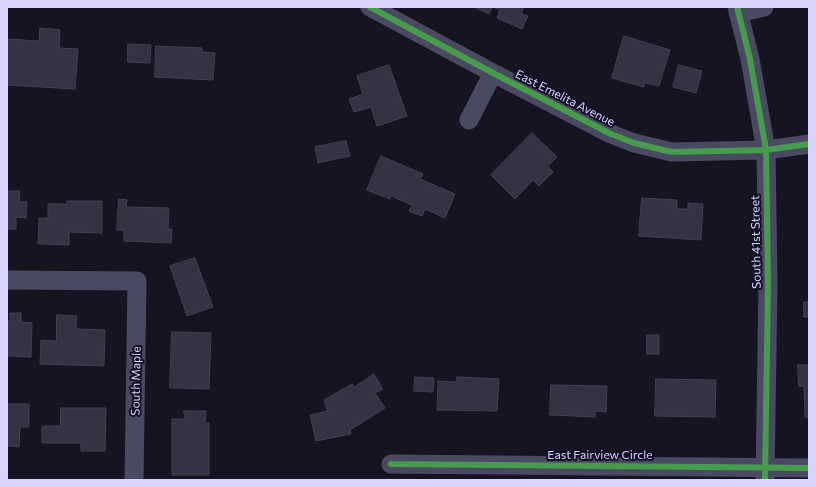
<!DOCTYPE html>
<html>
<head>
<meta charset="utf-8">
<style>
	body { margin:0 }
	#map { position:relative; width:816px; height:487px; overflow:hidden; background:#161421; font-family:Commissioner,sans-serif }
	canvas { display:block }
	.frame { position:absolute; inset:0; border:8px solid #d9d4ff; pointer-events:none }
</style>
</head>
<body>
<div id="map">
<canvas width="816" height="487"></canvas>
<div class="frame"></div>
</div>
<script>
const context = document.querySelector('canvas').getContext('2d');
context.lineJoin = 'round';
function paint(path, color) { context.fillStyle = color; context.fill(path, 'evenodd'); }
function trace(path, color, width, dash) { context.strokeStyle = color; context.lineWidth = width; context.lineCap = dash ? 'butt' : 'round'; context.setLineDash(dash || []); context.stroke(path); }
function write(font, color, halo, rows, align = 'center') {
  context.font = font + ' Commissioner,sans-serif'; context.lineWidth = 4; context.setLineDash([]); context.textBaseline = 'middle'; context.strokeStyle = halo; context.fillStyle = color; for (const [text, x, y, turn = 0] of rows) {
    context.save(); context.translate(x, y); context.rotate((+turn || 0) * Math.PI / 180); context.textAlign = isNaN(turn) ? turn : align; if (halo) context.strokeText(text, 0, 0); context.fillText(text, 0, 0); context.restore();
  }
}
const building = new Path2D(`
	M475 7H492L489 14Z
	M493 7H524L521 13 528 16 522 29 497 18 500 10Z
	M40 28 60 30 59 48 78 49 75 89 7 85V39L39 41Z
	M624 36 670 50 659 86 645 83 644 87 612 78Z
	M128 44 151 45 150 63 128 62Z
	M156 46 202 48V52L215 53 213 80 155 77Z
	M389 65 407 116 377 126 371 107 354 112 349 99 363 94 357 76Z
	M679 65 702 71 696 93 673 87Z
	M532 133 557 157 548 166 553 172 539 186 533 180 515 199 491 175Z
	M346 141 350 156 318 163 315 147Z
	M381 156 423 174 420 179 455 194 445 218 425 209 422 216 409 211 412 205 391 196 390 199 367 190Z
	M7 191H20L19 202H27L26 218 16 217V229H7Z
	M642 198 677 200V209H688V203L703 204 701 240 639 236Z
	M119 199 127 200 126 207 169 208 168 229H172L171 243 124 241V230H117Z
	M67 201H102V233L69 232V245L38 244 39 218H48V204H67Z
	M195 258 213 307 187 316 170 266Z
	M804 302H809V317H804Z
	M10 313H21V322L32 323 31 357 7 356V321H10Z
	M57 315 77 316 76 329 105 330 104 366 40 364 41 340 56 341Z
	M172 332 211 333 209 389 170 388Z
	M647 335H659V354H647Z
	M798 365H809V417H805L804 386H799Z
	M374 374 383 389 375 393 385 408 350 430 351 434 316 441 310 415 328 411 324 400 352 384 354 387Z
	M415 377 434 378 433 392 414 391Z
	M457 377 499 379 497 411 437 410 438 381 457 382Z
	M656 379 716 380 715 417 655 416Z
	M551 385 607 386 606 412 595 411V417L550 415Z
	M7 404H29V427H20L19 447 7 446Z
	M61 408H106L105 451H81V443H42V426H60Z
	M184 411H206L205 423H209V475H172V419H185Z`);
paint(building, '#343243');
trace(building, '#433f54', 1);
trace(new Path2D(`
	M370 7 493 73 611 134 634 143 672 152 766 150 809 144
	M737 7 750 59 766 150 768 283 765 480
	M738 13 764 7
	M469 120 493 73
	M7 280 137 281 134 480
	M391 464 809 468`), '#4a4962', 19);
trace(new Path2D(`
	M370 7 493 73 611 134 634 143 672 152 766 150 809 144
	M737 7 750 59 766 150 768 283 765 480
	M391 464 809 468`), '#469c4c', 6);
write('12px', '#d9d4ff', '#130f26', [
	["East Emelita Avenue",565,98,27],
	["South 41st Street",756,242,-91],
	["South Maple",136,381,-89],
	["East Fairview Circle",600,455]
]);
</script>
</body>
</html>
